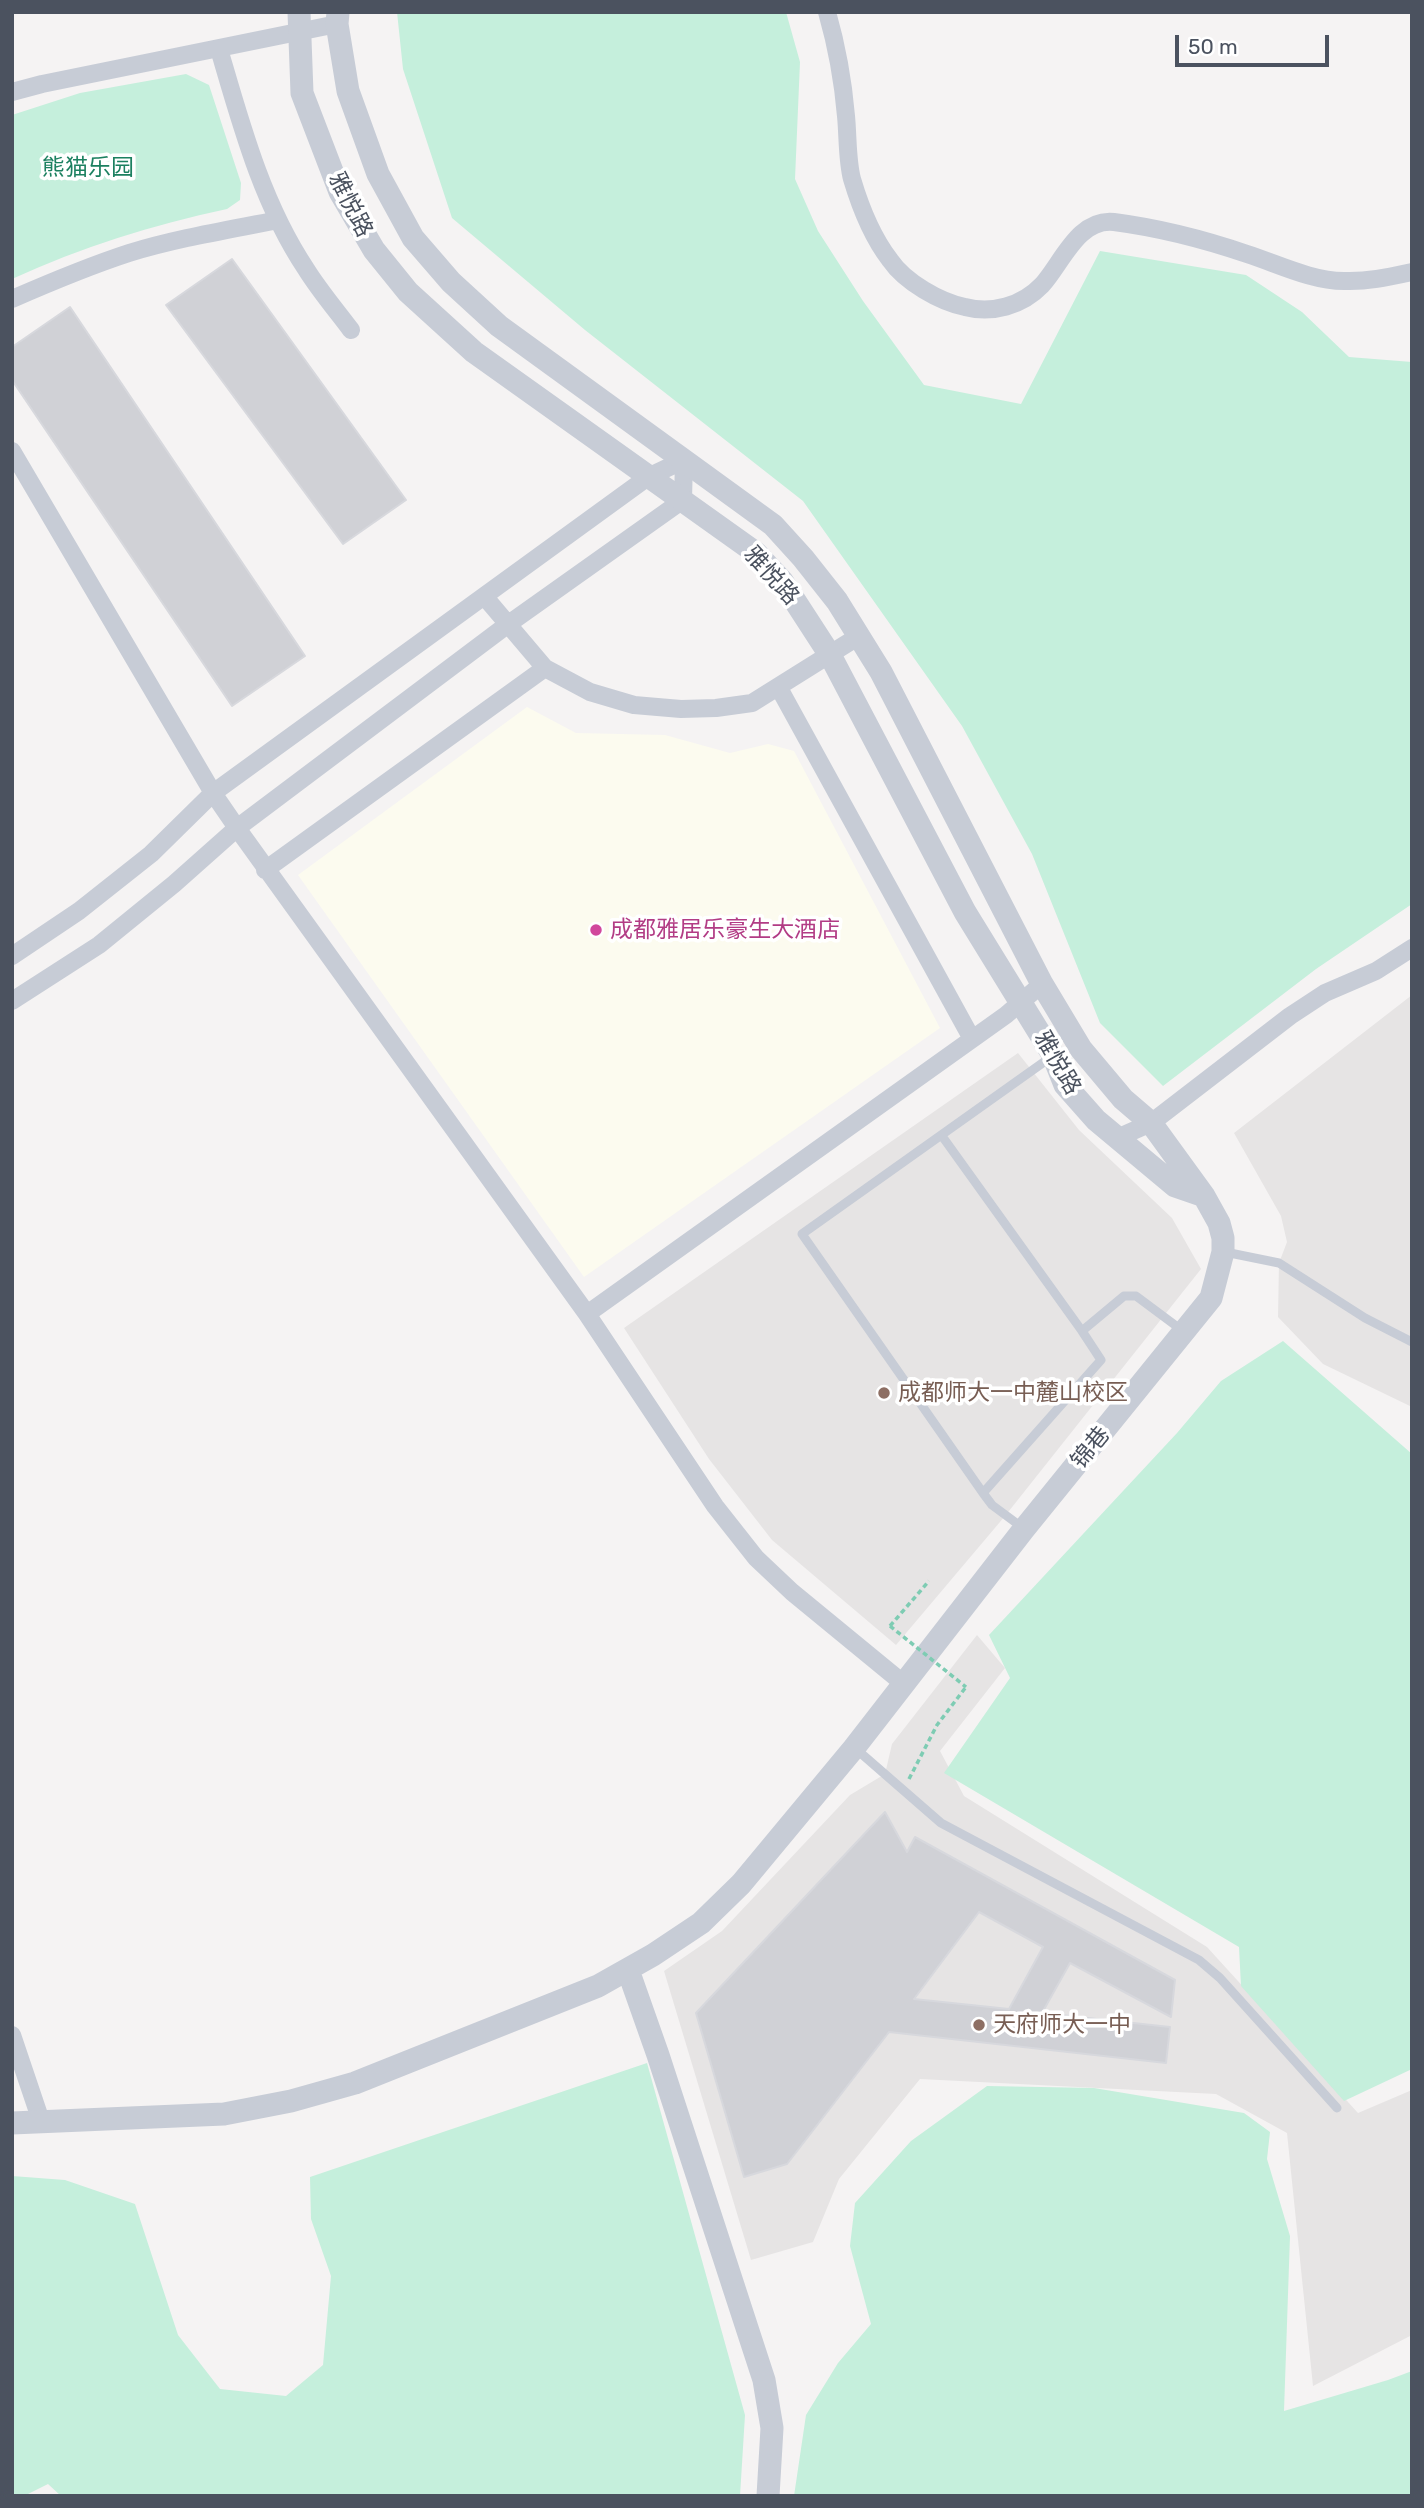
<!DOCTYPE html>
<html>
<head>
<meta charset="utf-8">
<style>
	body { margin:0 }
	#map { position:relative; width:1424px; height:2508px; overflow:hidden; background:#f5f3f3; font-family:Rubik,sans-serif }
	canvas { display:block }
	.frame { position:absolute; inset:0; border:14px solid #4b525f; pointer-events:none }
	.scale { position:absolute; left:1175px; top:35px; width:154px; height:32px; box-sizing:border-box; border:4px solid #4b525f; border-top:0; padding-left:9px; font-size:21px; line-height:24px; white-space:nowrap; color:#4b525f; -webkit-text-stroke:5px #fff; paint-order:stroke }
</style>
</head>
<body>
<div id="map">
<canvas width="1424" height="2508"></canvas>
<div class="frame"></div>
<div class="scale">50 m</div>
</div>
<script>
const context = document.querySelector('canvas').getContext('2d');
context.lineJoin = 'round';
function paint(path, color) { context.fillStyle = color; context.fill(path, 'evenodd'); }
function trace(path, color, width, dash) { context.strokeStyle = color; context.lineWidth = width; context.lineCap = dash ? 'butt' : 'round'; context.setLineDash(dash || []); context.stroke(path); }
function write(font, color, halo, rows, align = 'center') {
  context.font = font + ' Rubik,"Noto Sans SC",sans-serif'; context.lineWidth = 7; context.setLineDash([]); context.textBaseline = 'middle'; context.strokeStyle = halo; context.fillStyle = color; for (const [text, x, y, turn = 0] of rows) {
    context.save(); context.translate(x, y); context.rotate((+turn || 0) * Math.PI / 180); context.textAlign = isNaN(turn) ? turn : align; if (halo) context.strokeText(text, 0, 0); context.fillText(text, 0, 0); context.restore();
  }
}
paint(new Path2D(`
	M527 707 576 733 665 735 730 753 768 744 794 751 940 1028 584 1277 298 875Z`), '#fcfbef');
paint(new Path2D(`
	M1412 995V1407L1323 1364 1278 1317 1279 1263 1287 1242 1281 1216 1234 1133Z
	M1018 1053 1079 1130 1172 1218 1201 1269 1005 1516 896 1645 772 1540 709 1459 624 1328Z
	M977 1635 1005 1668 940 1751 964 1796 1207 1947 1358 2113 1412 2090V2335L1313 2386 1287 2133 1216 2094 920 2079 839 2179 813 2242 751 2260 664 1971 722 1931 850 1795 885 1774 892 1744Z`), '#e6e4e4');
paint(new Path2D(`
	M397 12H786L800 62 795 179 818 231 863 301 924 385 1021 404 1100 251 1246 275 1302 312 1349 357 1412 362V904L1316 969 1163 1086 1100 1023 1032 854 962 726 803 501 585 330 452 218 403 69Z
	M186 74 209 85 241 183 240 200 227 209C152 225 82 247 12 279V115L80 93Z
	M1283 1341 1412 1454V2069L1344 2101 1241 1986 1239 1947 944 1773 1010 1678 989 1635 1177 1433 1221 1381Z
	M647 2063 745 2415 740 2496H61L48 2484 24 2496H12V2176L65 2180 135 2204 178 2335 220 2389 286 2396 323 2365 331 2276 311 2219 310 2177Z
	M987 2086 1094 2088 1244 2113 1270 2132 1267 2159 1290 2236 1284 2411 1388 2380 1412 2371V2496H794L806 2415 838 2363 871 2324 850 2246 855 2203 911 2141Z`), '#c5efdc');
const building = new Path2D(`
	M232 259 406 500 343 544 166 305Z
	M70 307 305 656 232 706 12 380V347Z
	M885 1812 907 1852 915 1837 1175 1980 1171 2017 1070 1963 1042 2013 1170 2027 1166 2063 889 2032 787 2164 744 2177 696 2013ZM979 1912 1043 1947 1009 2009 914 1999Z`);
paint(building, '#d0d1d6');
trace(building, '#d7d8dd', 2);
trace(new Path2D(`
	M890 1626 929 1581
	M909 1779 937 1725 966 1687`), '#7eccb3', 3.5, [5, 3.5]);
trace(new Path2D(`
	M942 1136 1082 1331 1124 1296H1136L1183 1331
	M1225 1252 1279 1263 1365 1318 1412 1342
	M983 1493 1101 1360 1082 1331
	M1023 1528 992 1505 983 1493 802 1234 1051 1057
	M856 1749 941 1823 1199 1960 1220 1978 1337 2108`), '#c7ccd6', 9);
trace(new Path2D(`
	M827 12C837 47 843 80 846 116 848 136 847 160 852 179 860 206 873 238 890 260 905 282 940 302 965 307 992 314 1022 306 1042 285 1062 263 1078 218 1114 222 1160 228 1203 239 1247 254 1278 264 1312 281 1344 281 1367 282 1389 277 1412 272
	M219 49C241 124 262 203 306 269 319 290 336 310 351 330
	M12 92 42 84 337 24
	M12 299C51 282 89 266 129 253 178 238 228 230 278 220
	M12 451 213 793 237 828 587 1314 715 1506 756 1558 792 1592 904 1684
	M484 596 545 668 590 692 634 705 681 709 716 708 752 703 859 636
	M779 688 972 1039
	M265 870 545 668
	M12 956 79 911 151 854 213 793 648 477 684 460 683 500 507 625 237 828 174 884 99 945 12 1001
	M1117 1138 1151 1123 1290 1016 1325 993 1376 971 1412 948
	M587 1314 1006 1015 1042 984
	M12 2035 41 2121`), '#c7ccd6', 18);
trace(new Path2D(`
	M299 12 302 93 340 192 374 250 408 292 474 352 756 553 782 581 830 655 965 912 1053 1055 1065 1085 1096 1120 1175 1186 1204 1196
	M628 1970 658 2055 764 2380 772 2428 768 2496
	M12 2123 224 2114 291 2101 355 2083 598 1986 653 1955 701 1923 741 1884 854 1748 1024 1529 1211 1298 1223 1252V1238L1219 1223 1204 1196 1151 1123 1123 1099 1081 1049 1042 984 881 672 837 601 803 558 773 525 499 326 451 282 413 238 378 174 348 91 337 24 338 12`), '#c7ccd6', 23);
trace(new Path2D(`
	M890 1626 966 1687`), '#7eccb3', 3.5, [5, 3.5]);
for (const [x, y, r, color] of [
	[596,930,7,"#d1479c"],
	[884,1393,7,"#8d6e63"],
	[979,2025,7,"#8d6e63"]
]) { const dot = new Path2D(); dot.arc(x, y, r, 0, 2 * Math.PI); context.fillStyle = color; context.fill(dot); trace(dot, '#fff', 2.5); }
write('23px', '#1c8060', '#fff', [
	["熊猫乐园",88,168]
]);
write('23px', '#4b525f', '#fff', [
	["雅悦路",350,205,63],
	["雅悦路",771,576,48],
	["雅悦路",1057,1063,60],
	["锦巷",1091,1448,-51]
]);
write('23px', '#b23c85', '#fff', [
	["成都雅居乐豪生大酒店",610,930]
], 'left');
write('23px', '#785e54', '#fff', [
	["成都师大一中麓山校区",898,1393],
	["天府师大一中",993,2025]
], 'left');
</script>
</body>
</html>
